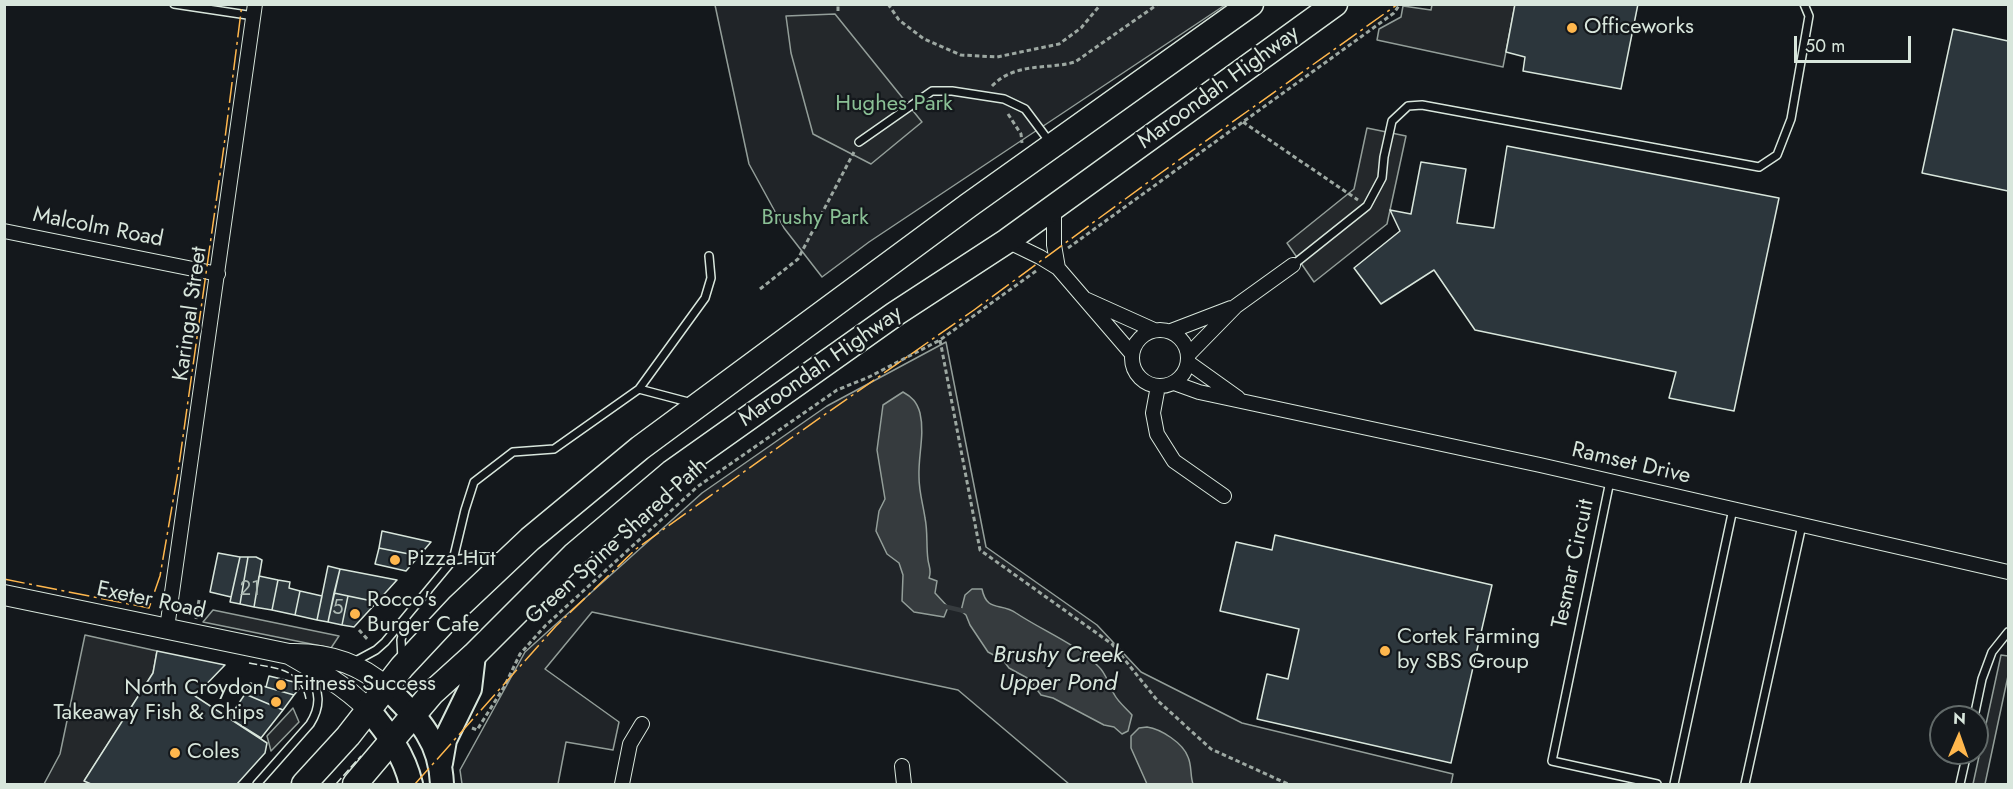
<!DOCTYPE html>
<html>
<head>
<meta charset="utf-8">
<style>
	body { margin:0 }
	#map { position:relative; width:2013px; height:789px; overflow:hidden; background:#14181c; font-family:Jost,sans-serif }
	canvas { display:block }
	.frame { position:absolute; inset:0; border:6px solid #d8e6dc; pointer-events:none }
	.north { position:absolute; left:1929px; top:705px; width:60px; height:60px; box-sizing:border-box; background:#14181c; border:2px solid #626a69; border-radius:50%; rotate:2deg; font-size:16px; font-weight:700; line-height:24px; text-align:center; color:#d8e6dc }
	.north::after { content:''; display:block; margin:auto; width:21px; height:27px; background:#ffb74d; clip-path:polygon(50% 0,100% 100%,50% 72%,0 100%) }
	.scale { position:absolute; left:1794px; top:36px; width:117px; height:27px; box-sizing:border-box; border:3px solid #d8e6dc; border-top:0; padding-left:8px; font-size:18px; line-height:21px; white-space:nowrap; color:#d8e6dc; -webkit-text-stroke:4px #14181c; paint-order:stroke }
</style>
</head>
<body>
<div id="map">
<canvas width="2013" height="789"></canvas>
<div class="frame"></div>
<div class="north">N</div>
<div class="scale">50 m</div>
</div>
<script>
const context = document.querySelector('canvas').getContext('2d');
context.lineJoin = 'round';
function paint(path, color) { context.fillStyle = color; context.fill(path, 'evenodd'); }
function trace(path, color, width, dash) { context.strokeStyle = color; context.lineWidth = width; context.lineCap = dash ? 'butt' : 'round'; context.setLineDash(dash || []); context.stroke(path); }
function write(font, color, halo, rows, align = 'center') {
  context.font = font + ' Jost,sans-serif'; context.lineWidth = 4.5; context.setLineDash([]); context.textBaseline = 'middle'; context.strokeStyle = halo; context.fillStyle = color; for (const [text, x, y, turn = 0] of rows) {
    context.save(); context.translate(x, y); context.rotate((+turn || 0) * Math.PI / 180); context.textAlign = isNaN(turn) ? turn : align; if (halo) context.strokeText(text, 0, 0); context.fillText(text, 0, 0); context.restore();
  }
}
const green = new Path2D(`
	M715 5H1225L869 242 822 277 784 228 749 164Z
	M946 342 986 547 1097 625 1141 672 1242 723 1453 774 1451 784H1069L958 690 592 612 545 669 619 722 613 750 566 742 558 784H462L460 770 525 652 702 493 827 406Z`);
paint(green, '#202428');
trace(green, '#939e99', 1.5);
const parking = new Path2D(`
	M1432 5H1515L1503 67 1377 40 1379 29 1401 17 1403 6 1431 10Z
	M835 14 922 122 871 164 813 134 791 53 786 16Z
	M1367 128 1406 136 1387 224 1314 282 1287 243 1354 189Z
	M213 610 339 636 331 648 203 622Z
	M85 635 157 651 153 673 85 780 91 784H44L60 754Z
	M2001 655 2008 656V676L1985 784H1973Z
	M293 708 299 722 271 751 267 736Z`);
paint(parking, '#24282b');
trace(parking, '#939e99', 1.5);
const water = new Path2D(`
	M903 392C912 397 917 402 920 413 925 434 918 456 919 477 919 492 923 504 925 518 928 532 926 546 928 560 929 567 932 571 929 578L937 581 935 593 948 607 944 617 914 612 902 601 903 575 899 563 887 554 876 531 879 511 885 499 877 450 883 405Z
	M972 589H982C987 613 1001 602 1016 613 1043 631 1075 643 1098 666 1107 674 1108 684 1114 694 1118 702 1126 708 1132 715L1128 731 1122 734 1114 727 1104 725 1053 698 1041 695 1029 679 1009 668 1003 660 988 652 970 625 966 615 961 611 965 595Z
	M1147 727C1161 729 1183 743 1188 757 1192 766 1190 775 1193 784H1147L1131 748V736L1139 728Z`);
paint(water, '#363b3e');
trace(water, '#939e99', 1.5);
trace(new Path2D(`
	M943 606 964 611`), '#363b3e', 4.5);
const building = new Path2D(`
	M1515 4H1638L1621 89 1523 71 1525 57 1506 52Z
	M1953 29 2008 41V191L1922 173Z
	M1507 146 1779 198 1734 411 1669 398 1676 372 1475 330 1434 270 1381 304 1354 268 1400 231 1390 210 1411 214 1421 162 1466 169 1457 223 1494 228Z
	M382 531 431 542 419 556 379 548Z
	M1275 535 1492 585 1451 763 1257 719 1267 674 1288 679 1299 629 1220 611 1236 542 1272 550Z
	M379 548 419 556 406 571 375 564Z
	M218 553 240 557 231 597 210 592Z
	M240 557H248L240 604 230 602Z
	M248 557H256L262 560 254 607 240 604Z
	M328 566 340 569 328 622 317 620Z
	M340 569 397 580 377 602 334 593Z
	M259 576 278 580 272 610 254 607Z
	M278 580 290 582 289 588 300 591 295 615 272 610Z
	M300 591 322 596 317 620 295 615Z
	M334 593 348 596 342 625 328 622Z
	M348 596 377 602 354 627 342 625Z
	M157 651 225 665 195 696 267 743 265 753 237 784H91L84 781 153 673Z
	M269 676 294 682 299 689 294 695 266 687Z
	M250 683 266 687 294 695 283 710 245 694Z
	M245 694 283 710 261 738 229 718Z`);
paint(building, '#2c363c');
trace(building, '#d8e6dc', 1.5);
const service = new Path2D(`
	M174 4 254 16
	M859 142 932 91H952L1004 99 1025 109 1049 141
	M1293 265 1367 206 1382 178 1384 157 1392 121 1408 106 1422 105 1759 167 1777 155 1791 119 1809 16 1804 4
	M639 389 692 403
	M1610 481 1552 761 1657 784
	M453 560 465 510 474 482 513 452 554 449 639 389 705 298 711 278 709 256
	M402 659 401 640 406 620
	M352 663 376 650 385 642 453 560 475 557H500
	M1974 717 1982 679 1992 652 2008 632
	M257 784 310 724C322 705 319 692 310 672
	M1674 784 1733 509
	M1745 784 1802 525
	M1960 784 1967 753`);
const minor = new Path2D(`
	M1054 206V245L1058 268
	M4 231 218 274
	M1007 241 1040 257 1058 268 1132 354
	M1085 299 1154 330
	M1132 358a28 28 0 1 1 56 0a28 28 0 1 1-56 0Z
	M1171 331 1231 308
	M1189 354 1236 306 1293 265
	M1189 363 1238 398
	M1174 383 1199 392 1540 465 2008 572
	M1158 386 1153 413 1157 434 1174 461 1224 496
	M167 628 255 4
	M902 766 904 784
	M622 784 630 744 642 724`);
const secondary = new Path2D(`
	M4 595 289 654C326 653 358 662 386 687
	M289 654C317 670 345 686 368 709`);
const primary = new Path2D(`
	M386 687C417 718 440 738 442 784
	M368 709C387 732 404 754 411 784
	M441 763 445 740 470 689 474 655`);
const trunk = new Path2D(`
	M304 784 348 736 402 667 459 606 530 539 640 448 969 205 1251 4
	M355 784 432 693 474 655 574 555 672 472 895 314 1007 241 1335 4`);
trace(service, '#d8e6dc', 10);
trace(minor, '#d8e6dc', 16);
trace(secondary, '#d8e6dc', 22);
trace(primary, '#d8e6dc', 26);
trace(trunk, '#d8e6dc', 27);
trace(new Path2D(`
	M888 4 899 20 924 39 961 55 997 57 1059 44 1081 28 1101 4
	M838 11V4
	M992 86C1015 62 1046 70 1075 62L1158 4
	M1008 114 1021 134 1022 143
	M1243 122 1358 200
	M1068 248 1394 13 1400 4
	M760 289 798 259 854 152
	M940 340 980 550 1112 644 1157 700 1211 749 1288 784
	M196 619 199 600
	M359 630 369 641
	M472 728 477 730 504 687 520 654 545 626 697 487 837 390 869 377 940 340 1036 271`), '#9da8a2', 3, [4.5, 3]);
trace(service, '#14181c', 7);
trace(minor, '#14181c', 14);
trace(secondary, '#14181c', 20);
trace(primary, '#14181c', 22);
trace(trunk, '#14181c', 24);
trace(new Path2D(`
	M249 663C277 669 299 667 306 699
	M336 784 361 756`), '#d8e6dc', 1.5, [8, 3]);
trace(new Path2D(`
	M4 579 149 608 160 576 178 472 224 146 242 4
	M415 784 556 626 636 549 787 441 974 310 1158 175 1398 4`), '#ffb74d', 1.5, [21, 4.5, 3, 4.5]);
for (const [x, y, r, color] of [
	[1572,28,6,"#ffb74d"],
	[395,560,6,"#ffb74d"],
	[355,614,6,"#ffb74d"],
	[1385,651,6,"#ffb74d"],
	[281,685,6,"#ffb74d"],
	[276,702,6,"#ffb74d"],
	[175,753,6,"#ffb74d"]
]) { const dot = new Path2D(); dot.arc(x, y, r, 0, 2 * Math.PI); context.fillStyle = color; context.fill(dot); trace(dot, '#14181c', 2); }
write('20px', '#adbab4', null, [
	["21",250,590],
	["5",338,609]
]);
write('22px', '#d8e6dc', '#14181c', [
	["Officeworks",1584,28],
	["Pizza Hut",407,560],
	["Rocco's",367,601],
	["Burger Cafe",367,626],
	["Cortek Farming",1397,638],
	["by SBS Group",1397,663],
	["Fitness Success",293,685],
	["North Croydon",264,689,"right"],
	["Takeaway Fish & Chips",264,714,"right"],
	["Coles",187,753]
], 'left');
write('22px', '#d8e6dc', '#14181c', [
	["Maroondah Highway",1219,88,-36],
	["Malcolm Road",98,228,11],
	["Karingal Street",191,314,-82],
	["Maroondah Highway",821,367,-35],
	["Ramset Drive",1631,464,13],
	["Green Spine Shared Path",617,542,-42],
	["Tesmar Circuit",1574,564,-78],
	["Exeter Road",151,601,12]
]);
write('22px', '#8ac095', '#14181c', [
	["Hughes Park",894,105],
	["Brushy Park",815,219]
]);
write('italic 24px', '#d8e6dc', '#14181c', [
	["Brushy Creek",1058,656],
	["Upper Pond",1058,684]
]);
</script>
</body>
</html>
